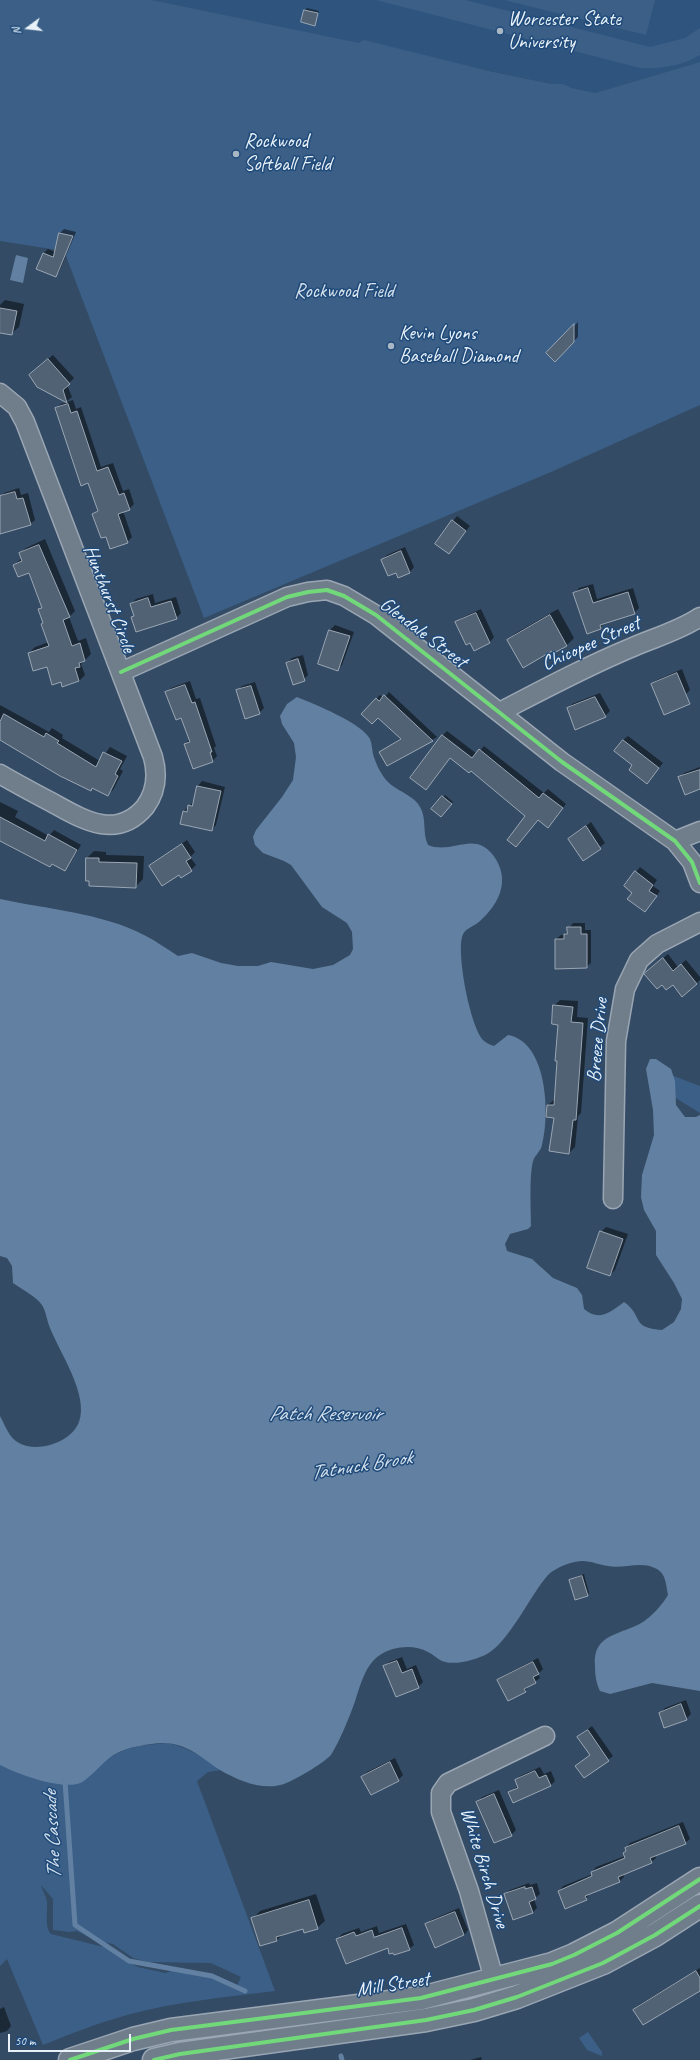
<!DOCTYPE html>
<html>
<head>
<meta charset="utf-8">
<style>
	body { margin:0 }
	#map { position:relative; width:700px; height:2060px; overflow:hidden; background:#344b65; font-family:Caveat,sans-serif }
	canvas { display:block }
	.north { position:absolute; left:8px; top:8px; width:40px; height:40px; -webkit-text-stroke:3px #1f4a7a; paint-order:stroke; rotate:255deg; font-size:11px; font-weight:700; line-height:16px; text-align:center; color:#e8f1f8 }
	.north::after { content:''; display:block; margin:auto; width:14px; height:18px; background:#e8f1f8; clip-path:polygon(50% 0,100% 100%,50% 72%,0 100%) }
	.scale { position:absolute; left:8px; top:2034px; width:123px; height:18px; box-sizing:border-box; border:2px solid #e8f1f8; border-top:0; padding-left:5px; font-size:12px; line-height:14px; white-space:nowrap; color:#e8f1f8; -webkit-text-stroke:3px #1f4a7a; paint-order:stroke }
</style>
</head>
<body>
<div id="map">
<canvas width="700" height="2060"></canvas>
<div class="north">N</div>
<div class="scale">50 m</div>
</div>
<script>
const context = document.querySelector('canvas').getContext('2d');
context.lineJoin = 'round';
function paint(path, color) { context.fillStyle = color; context.fill(path, 'evenodd'); }
function trace(path, color, width, dash) { context.strokeStyle = color; context.lineWidth = width; context.lineCap = dash ? 'butt' : 'round'; context.setLineDash(dash || []); context.stroke(path); }
function write(font, color, halo, rows, align = 'center') {
  context.font = font + ' Caveat,sans-serif'; context.lineWidth = 3; context.setLineDash([]); context.textBaseline = 'middle'; context.strokeStyle = halo; context.fillStyle = color; for (const [text, x, y, turn = 0] of rows) {
    context.save(); context.translate(x, y); context.rotate((+turn || 0) * Math.PI / 180); context.textAlign = isNaN(turn) ? turn : align; if (halo) context.strokeText(text, 0, 0); context.fillText(text, 0, 0); context.restore();
  }
}
paint(new Path2D(`
	M152 0H700V62L595 93Z`), '#2f557f');
paint(new Path2D(`
	M0 0H152L359 43 364 40 489 71 552 84H563L572 88 595 93 700 62V405L551 472 204 618 64 251 0 241Z
	M376 0H465L650 47 685 38 700 28V55C681 66 662 69 640 68Z
	M504 0H655L646 35Z
	M671 1075 700 1086V1113L674 1097Z
	M167 1743C189 1747 203 1758 221 1770L208 1772 197 1781 275 1991C225 1997 175 2002 127 2015 98 2023 70 2034 43 2045L7 1959 0 1966V1753L83 1781C115 1750 122 1747 167 1743ZM41 1885 53 1899V1930L69 1932 77 1931 97 1941 113 1944 133 1958 148 1962 211 1963 241 1977 237 1986 182 1968 165 1973 138 1967 124 1960 112 1949 51 1934C44 1927 48 1910 47 1901 46 1896 42 1890 41 1885Z
	M588 2032 602 2052V2056L587 2050 579 2038Z`), '#3b5f87');
paint(new Path2D(`
	M16 255 28 258 23 283 10 280Z
	M297 697C314 704 362 723 370 739 372 744 372 749 373 754 376 764 380 773 387 781 396 791 414 795 420 807 427 818 422 833 428 845 452 855 474 830 493 855 511 879 500 903 480 921 474 927 464 928 462 937 457 956 470 1025 483 1040 486 1043 490 1045 494 1046L508 1035C548 1042 550 1116 542 1145 541 1151 535 1155 533 1161 529 1178 531 1208 531 1226L528 1229 510 1234 505 1244 507 1251 532 1259 553 1278 577 1288 582 1295 584 1309C599 1322 611 1312 624 1302 644 1316 630 1328 662 1330L674 1322 681 1309 682 1299 674 1283 656 1255V1231L644 1210 641 1197 642 1175 654 1135 653 1110 646 1069 650 1059H656L671 1069 675 1081 676 1105 685 1117H696L700 1115V1691L652 1683 610 1694 600 1691C596 1683 595 1674 595 1666 592 1633 622 1635 643 1622 653 1615 662 1605 668 1595 666 1585 666 1574 657 1569 642 1560 624 1569 608 1566 600 1565 591 1561 583 1561 573 1561 556 1567 548 1575 531 1594 509 1642 487 1654 475 1660 455 1666 442 1661 437 1659 433 1654 428 1652 414 1644 393 1646 380 1655 366 1664 361 1683 356 1698 353 1709 337 1748 330 1756 322 1764 295 1780 284 1784 263 1791 239 1781 220 1770 207 1762 196 1751 181 1746 168 1741 153 1743 140 1746 108 1751 106 1764 84 1781 68 1793 17 1774 0 1765V1416C5 1425 9 1438 19 1443 37 1453 71 1443 79 1422 89 1395 60 1353 50 1328 47 1321 46 1311 42 1305 38 1298 20 1288 13 1283L12 1266 7 1258 0 1256V899C46 909 102 913 144 935 156 941 167 949 178 956L192 953 221 963 238 966H258L271 962 313 969 333 965 350 955 353 949 352 932 347 923 322 907 291 865 284 861 263 853 255 845 253 837 256 830 282 797 293 780 296 757 294 743 282 724 280 716 287 704Z`), '#6280a1');
paint(new Path2D(`
	M307 8 319 11 314 25 305 10Z
	M64 229 76 232 59 272 55 276 38 269 44 253 48 249 55 252 60 233Z
	M5 300 24 304 19 327 11 334 0 332V305Z
	M578 322V337L555 360 548 353Z
	M53 355 74 378 67 385 72 397 67 401 38 386 35 370Z
	M73 400 76 409 81 407 101 467 113 463 123 491 129 489 134 504 129 509 123 511 132 537 127 542 106 535 94 514 98 509 89 482 56 408 61 404Z
	M19 488 21 495 28 493 35 520 30 524 0 525V497L4 493Z
	M457 516 470 526 449 553 453 521Z
	M45 539 75 611 69 617 78 641 86 638 91 654 81 664 85 675 79 681H62L47 666 29 653 35 647 49 642 42 624 44 621 39 610 42 607 29 571 14 565 22 558 20 553 26 548Z
	M405 547 414 567 410 572 399 577 396 572 382 560 387 555Z
	M593 584 597 599 633 588 639 608 634 613 605 622 600 628 575 593 579 588Z
	M153 594 155 603 176 597 181 613 176 618 132 617 135 615 131 604 136 599Z
	M481 609 494 637 490 642 475 649 456 623 461 618Z
	M558 609 574 638 567 645 554 652 553 650 508 640 516 633Z
	M335 625 354 632 342 665 337 670 319 664 330 630Z
	M303 655 308 675 303 680 287 663 292 658Z
	M682 669 690 690 685 695 652 684 657 680Z
	M190 681 196 699 200 698 216 746 214 748 217 756 213 761 185 744 190 739 182 716 167 692 171 688Z
	M255 682 264 708 259 713 237 691 242 686Z
	M389 692 437 737 387 765 380 752 401 738 378 717 362 714 380 695 384 698Z
	M600 693 610 711 605 716 575 729 568 708 572 704Z
	M0 705 49 732 52 728 63 735 62 738 100 761 110 747 127 756 120 769 123 771 113 790 107 795 93 788 90 790 0 739Z
	M447 731 477 754 484 746 544 793 548 789 566 804 552 822 527 815 471 769 451 757 426 789 442 736Z
	M628 736 663 763 647 782 634 765 623 740Z
	M700 767V788L680 777 684 773Z
	M202 781 225 787 216 825 211 830 181 823 184 811 194 801 198 786Z
	M445 795 453 802 441 816 433 809Z
	M0 802 18 811 15 817 49 836 54 830 81 845 69 865 65 870 0 840Z
	M591 822 605 843 583 860 569 839Z
	M187 840 195 852 190 857 196 865 191 870 181 877 179 874 150 866Z
	M94 851 106 852V855L144 856 143 879 136 886 90 885 87 858Z
	M640 867 657 880 653 886 660 891 649 906 634 893 636 872Z
	M573 923H585V930H591V963L586 967 556 939 561 935H564Z
	M668 954 678 967 686 960 700 977V980L683 995 673 983 650 969Z
	M560 1000 578 1001 577 1017 588 1018 581 1113 578 1116 575 1147 569 1153 555 1117 547 1116 548 1105 555 1099 559 1024 554 1006Z
	M606 1227 628 1234 615 1270 610 1275 601 1232Z
	M584 1574 589 1593 587 1595 570 1580Z
	M402 1657 407 1669 416 1665 423 1682 418 1687 384 1667 389 1662Z
	M538 1658 543 1669 538 1674 540 1678 529 1686 525 1691 498 1680 503 1676Z
	M686 1700 691 1714 686 1719 660 1713 665 1708Z
	M592 1726 613 1756 584 1777 576 1766 591 1755 578 1737Z
	M395 1758 403 1775 398 1780 371 1794 362 1777 367 1772Z
	M540 1767 544 1774 551 1771 555 1781 551 1785 513 1802 509 1793 518 1786 516 1780 520 1776Z
	M499 1790 516 1830 511 1835 477 1802 482 1797Z
	M683 1822 690 1839 685 1843 655 1855 656 1858 651 1862 623 1874 624 1877 619 1882 590 1893 586 1899 559 1891 563 1886 593 1874 592 1872 596 1867 625 1856 626 1848 630 1843Z
	M529 1883 530 1885 537 1883 540 1894 534 1899 537 1908 533 1912 505 1894 510 1890Z
	M316 1894 325 1921 317 1928H304L283 1934 277 1940 261 1945 253 1918 260 1911Z
	M459 1908 468 1930 464 1935 426 1925 431 1920Z
	M406 1924 414 1945 409 1949 338 1939 342 1934 359 1928 361 1932 377 1926 379 1933Z
	M700 1968V1989L635 2010 639 2005Z
	M4 2007 11 2026 7 2031 0 2033V2009Z
	M481 2057 482 2060H470Z`), '#0007');
trace(new Path2D(`
	M66 1779 65 1781 75 1925 129 1961 212 1976 245 1991
	M341 2056 342 2060`), '#6280a1', 5);
const building = new Path2D(`
	M304 10 318 13 315 26 301 22Z
	M59 233 73 236 56 277 36 269 43 253 53 257Z
	M0 308 17 311 12 335 0 333Z
	M574 324V342L555 362 546 353Z
	M48 359 70 384 63 390 67 403 37 387 29 375Z
	M68 404 71 413 77 411 97 471 108 467 119 495 124 493 130 510 118 514 128 543 110 549 106 537 101 538 92 514 98 511 88 483 81 486 55 408Z
	M15 492 17 499 23 498 31 525 0 534V496Z
	M452 520 466 531 449 554 435 544Z
	M39 545 70 617 63 620 72 646 80 643 85 661 79 663 80 667 75 668 79 681 62 687 61 682 52 685 47 667 33 671 28 653 49 646 41 624 43 623 38 609 42 608 29 573 18 577 13 565 22 561 19 553Z
	M401 551 410 573 398 578 396 573 388 576 381 560Z
	M588 588 593 603 628 592 635 614 600 625 601 629 587 634 573 593Z
	M148 598 151 607 171 601 177 619 136 632 131 617 134 616 130 604Z
	M476 613 490 643 474 651 470 643 466 645 455 622Z
	M550 615 567 646 554 653 552 651 523 668 507 640Z
	M329 630 350 636 338 671 318 664Z
	M298 659 305 681 293 685 286 663Z
	M677 673 690 704 664 715 651 684Z
	M185 685 192 703 195 702 212 752H210L213 762 193 769 184 744 190 742 181 718 176 720 165 692Z
	M251 686 260 714 245 719 236 690Z
	M384 695 433 741 387 766 379 752 401 739 378 718 372 724 361 714 376 698 379 701Z
	M595 697 606 717 575 730 567 708Z
	M4 714 44 737 46 733 59 741 57 743 96 767 103 752 122 761 115 774 118 776 108 796 92 788 91 791 60 776 0 740V722Z
	M442 735 472 758 479 749 539 798 543 793 563 808 548 828 538 820 516 847 507 840 525 816 471 771 469 773 450 758 426 790 410 778Z
	M623 740 659 768 647 784 629 770 632 765 614 751Z
	M700 770V789L685 795 678 777Z
	M197 786 221 791 212 831 180 824 183 811 187 812 188 805 192 806Z
	M442 796 452 804 441 817 431 809Z
	M0 817 45 841 48 834 77 850 65 871 52 864 50 867 0 841Z
	M586 826 601 849 583 861 568 839Z
	M182 844 191 858 186 861 192 871 181 878 179 875 162 886 149 866Z
	M86 858H99V862L137 863 136 888 89 886V881H86Z
	M635 871 653 885 649 891 657 896 645 912 627 899 632 893 624 886Z
	M567 927H581V934H587V968L555 969V939H564V934H567Z
	M663 958 673 971 681 964 697 984 682 997 673 985 666 990 662 985 657 989 644 974Z
	M553 1005 573 1007 571 1022 583 1023 576 1120H573L569 1154 549 1151 554 1118 546 1117 547 1105H554L557 1061H555L558 1025 552 1024Z
	M600 1231 623 1239 610 1276 587 1268Z
	M582 1576 588 1596 575 1600 569 1580Z
	M397 1661 402 1673 412 1669 419 1688 396 1697 383 1666Z
	M533 1662 539 1674 533 1677 536 1683 524 1689 526 1692 508 1701 497 1680Z
	M681 1704 687 1720 664 1728 659 1713Z
	M588 1730 609 1761 584 1778 575 1766 590 1755 577 1737Z
	M390 1762 399 1781 371 1795 361 1777Z
	M535 1771 539 1778 546 1775 551 1786 513 1803 508 1792 518 1788 515 1780Z
	M494 1794 512 1836 494 1843 476 1802Z
	M679 1826 686 1844 650 1858 652 1863 618 1877 620 1882 585 1896 587 1900 565 1909 558 1891 592 1876 591 1872 625 1858 623 1853 626 1851 625 1848Z
	M525 1887V1889L532 1887 536 1899 529 1902 533 1913 513 1920 504 1894Z
	M309 1900 318 1929 304 1933 303 1929 276 1937 277 1941 260 1946 251 1918Z
	M455 1912 464 1935 435 1948 425 1924Z
	M402 1928 410 1950 394 1955 393 1953 389 1954 388 1948 346 1964 336 1939 354 1932 356 1936 372 1930 374 1937Z
	M696 1971 700 1978V1991L643 2025 633 2010Z`);
paint(building, '#516275');
trace(building, '#9aa6b3', 1);
const minor = new Path2D(`
	M0 393 17 407 25 422 153 757C158 775 156 792 145 807 116 841 82 819 51 802 34 793 17 784 0 774
	M121 672 287 597 308 592 327 590 344 596 376 615 562 762 675 841 692 862 700 883
	M500 712C544 689 587 666 633 647 656 637 679 631 700 617
	M675 841 700 831
	M613 1199 616 1041 625 989 639 960 657 944 700 922
	M494 1979 469 1891 441 1812V1793L448 1783 545 1736`);
const secondary = new Path2D(`
	M70 2060 133 2039 171 2030 421 1998 552 1964 574 1955 617 1933 700 1879
	M154 2060 180 2054 426 2020 474 2010 517 1997 603 1963 655 1935 700 1906`);
trace(minor, '#9aa6b3', 21);
trace(secondary, '#9aa6b3', 25);
trace(minor, '#707e8c', 18);
trace(secondary, '#707e8c', 22);
trace(new Path2D(`
	M121 672 287 597 308 592 327 590 344 596 376 615 562 762 675 841 692 862 700 883
	M70 2060 133 2039 171 2030 421 1998 552 1964 574 1955 617 1933 700 1879
	M154 2060 180 2054 426 2020 474 2010 517 1997 603 1963 655 1935 700 1906`), '#71d979', 4);
for (const [x, y, r, color] of [
	[500,31,4,"#a9b7c5"],
	[236,154,4,"#a9b7c5"],
	[391,346,4,"#a9b7c5"]
]) { const dot = new Path2D(); dot.arc(x, y, r, 0, 2 * Math.PI); context.fillStyle = color; context.fill(dot); trace(dot, '#1f4a7a', 1.5); }
write('20px', '#e8f1f8', '#1f4a7a', [
	["Worcester State",508,20],
	["University",508,43],
	["Rockwood",244,142],
	["Softball Field",244,165],
	["Kevin Lyons",399,334],
	["Baseball Diamond",399,357]
], 'left');
write('20px', '#d7e3ed', '#1f4a7a', [
	["Rockwood Field",344,292]
]);
write('20px', '#e8f1f8', '#1f4a7a', [
	["Hunthurst Circle",109,599,69],
	["Glendale Street",423,633,37],
	["Chicopee Street",591,644,-24],
	["Breeze Drive",598,1040,-85],
	["White Birch Drive",484,1868,73],
	["Mill Street",393,1985,-9]
]);
write('italic 21px', '#d4e1ec', '#1f4a7a', [
	["Patch Reservoir",325,1414],
	["Tatnuck Brook",361,1466,-9],
	["The Cascade",53,1835,-93]
]);
</script>
</body>
</html>
